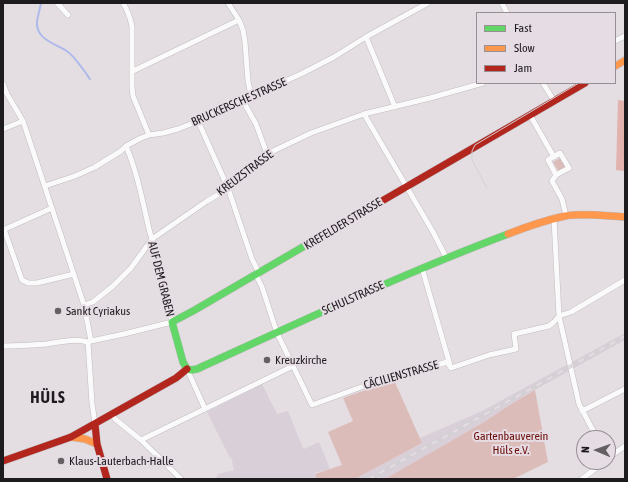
<!DOCTYPE html>
<html>
<head>
<meta charset="utf-8">
<style>
	body { margin:0 }
	#map { position:relative; width:628px; height:482px; overflow:hidden; background:#e4dee3; font-family:"Asap Condensed",sans-serif }
	canvas { display:block }
	.frame { position:absolute; inset:0; border:4px solid #1e1b1e; pointer-events:none }
	.legend { position:absolute; left:476px; top:12px; width:140px; height:72px; box-sizing:border-box; background:#e6dce4; border:1px solid #968f95; margin:0; padding:5px 7px; list-style:none; font-size:12px; color:#1e1b1e }
	.legend li { display:flex; align-items:center; gap:8px; height:20px }
	.legend b { width:20px; border:1px solid #968f95 }
	.north { position:absolute; left:576px; top:430px; width:40px; height:40px; box-sizing:border-box; background:#e6dce4; border:1px solid #968f95; border-radius:50%; rotate:272deg; font-size:11px; font-weight:700; line-height:16px; text-align:center; color:#1e1b1e }
	.north::after { content:''; display:block; margin:auto; width:14px; height:18px; background:#635f63; clip-path:polygon(50% 0,100% 100%,50% 72%,0 100%) }
</style>
</head>
<body>
<div id="map">
<canvas width="628" height="482"></canvas>
<div class="frame"></div>
<ul class="legend">
<li><b style="height:5px;background:#63d668"></b>Fast</li>
<li><b style="height:5px;background:#ff974d"></b>Slow</li>
<li><b style="height:5px;background:#b3261e"></b>Jam</li>
</ul>
<div class="north">N</div>
</div>
<script>
const context = document.querySelector('canvas').getContext('2d');
context.lineJoin = 'round';
function paint(path, color) { context.fillStyle = color; context.fill(path, 'evenodd'); }
function trace(path, color, width, dash) { context.strokeStyle = color; context.lineWidth = width; context.lineCap = dash ? 'butt' : 'round'; context.setLineDash(dash || []); context.stroke(path); }
function write(font, color, halo, rows, align = 'center') {
  context.font = font + ' "Asap Condensed",sans-serif'; context.lineWidth = 4; context.setLineDash([]); context.textBaseline = 'middle'; context.strokeStyle = halo; context.fillStyle = color; for (const [text, x, y, turn = 0] of rows) {
    context.save(); context.translate(x, y); context.rotate((+turn || 0) * Math.PI / 180); context.textAlign = isNaN(turn) ? turn : align; if (halo) context.strokeText(text, 0, 0); context.fillText(text, 0, 0); context.restore();
  }
}
paint(new Path2D(`
	M625 333V340L535 390 508 406 484 422 385 479H355L422 443 420 438 482 411Z
	M262 384 277 414 288 411 303 448 304 449 319 442 330 469 315 473 317 479H216V478L218 474 234 470 232 461 233 460 230 458 207 412Z`), '#d9cfd8');
paint(new Path2D(`
	M560 158 566 168 559 172 553 162Z
	M394 380 422 443 355 479H317L315 474 342 465 328 432 353 421 343 398Z
	M535 390 548 462 513 479H385L484 422 508 406Z`), '#dcbcb9');
paint(new Path2D(`
	M618 100 625 101V171L616 170Z`), '#e1b2ae');
trace(new Path2D(`
	M41 3C40 9 38 15 37 21 35 40 57 44 68 52 75 57 85 72 90 79`), '#aebaea', 2);
const street = new Path2D(`
	M57 3 68 15
	M123 3C128 11 130 17 132 26V87L133 96 149 135
	M228 3 239 20 243 30 245 42 248 81 251 95
	M502 3 507 13
	M366 37 395 107
	M615 41 625 36
	M133 71 239 20
	M543 83 554 101
	M3 84 7 94 23 121 84 305 91 341 88 342
	M243 101 256 124 267 154
	M364 114 433 232 447 259
	M530 115 554 157
	M198 121 228 188 252 259 259 273
	M3 129 23 121
	M556 175 548 160 560 153 569 168 556 175 552 181 562 199 566 216
	M45 186 75 176 95 167 121 151 126 146 141 138 149 135 163 133 178 129 198 121 243 101 251 95 276 85 301 74 334 57 366 37 428 3
	M554 219 559 316 579 404 597 438
	M4 229 22 280 28 283H37L74 274
	M3 230 52 208
	M422 268 450 365
	M256 275 262 287 277 333 312 405 375 382 419 369 422 370 447 362 451 368 489 355 516 349 514 334 549 326 554 322 559 316 571 312 625 280
	M84 305 93 302 113 286 131 268 152 239 207 201 226 190 248 173 267 154 311 133 364 114 430 98 483 83
	M91 341 124 334 172 322 152 239 150 233C143 204 138 174 126 146
	M88 342 92 403 95 424
	M3 346C18 346 33 345 47 344 61 342 74 338 88 342
	M187 369 205 409
	M582 411 625 389
	M112 414 115 419 141 440 181 479
	M141 440 293 366
	M608 458 625 446
	M582 479 604 462`);
const fast = new Path2D(`
	M187 369 183 362 172 322 193 311 332 230
	M187 369 191 370 197 369C300 322 402 274 508 234`);
const slow = new Path2D(`
	M615 66 625 60
	M508 234C526 227 546 220 565 216 585 213 606 216 625 217
	M71 437 85 439 97 444`);
const jam = new Path2D(`
	M332 230 585 83
	M95 424 97 444 107 479
	M3 461 71 437 176 378 187 369`);
trace(street, '#c0bcc0', 6);
trace(fast, '#c0bcc0', 8);
trace(slow, '#c0bcc0', 8);
trace(jam, '#c0bcc0', 8);
trace(street, '#fbfafb', 5);
trace(fast, '#63d668', 7);
trace(slow, '#ff974d', 7);
trace(jam, '#b3261e', 7);
trace(new Path2D(`
	M615 62 625 56
	M487 188 472 160V151L475 145 579 83`), '#d2d0d2', 1);
const rail = new Path2D(`
	M369 479 625 336`);
trace(rail, '#d2d0d2', 3.5);
trace(rail, '#e6dce4', 2, [6]);
for (const [x, y, r, color] of [
	[58,311,4,"#635f63"],
	[267,360,4,"#635f63"],
	[61,461,4,"#635f63"]
]) { const dot = new Path2D(); dot.arc(x, y, r, 0, 2 * Math.PI); context.fillStyle = color; context.fill(dot); trace(dot, '#e6dce4', 1.5); }
write('12px', '#1e1b1e', '#e6dce4', [
	["BRUCKERSCHE STRASSE",239,102,-24],
	["KREUZSTRASSE",245,173,-37],
	["KREFELDER STRASSE",343,224,-31],
	["AUF DEM GRABEN",161,279,76],
	["SCHULSTRASSE",353,298,-24],
	["CÄCILIENSTRASSE",401,375,-16]
]);
write('12px', '#1e1b1e', '#e6dce4', [
	["Sankt Cyriakus",66,311],
	["Kreuzkirche",275,360],
	["Klaus-Lauterbach-Halle",69,461]
], 'left');
write('12px', '#6c0c07', '#e6dce4', [
	["Gartenbauverein",511,436],
	["Hüls e.V.",511,450]
]);
context.letterSpacing = '1px';
write('bold 16px', '#1e1b1e', '#e6dce4', [
	["HÜLS",48,398]
]);
context.letterSpacing = '0px';
</script>
</body>
</html>
